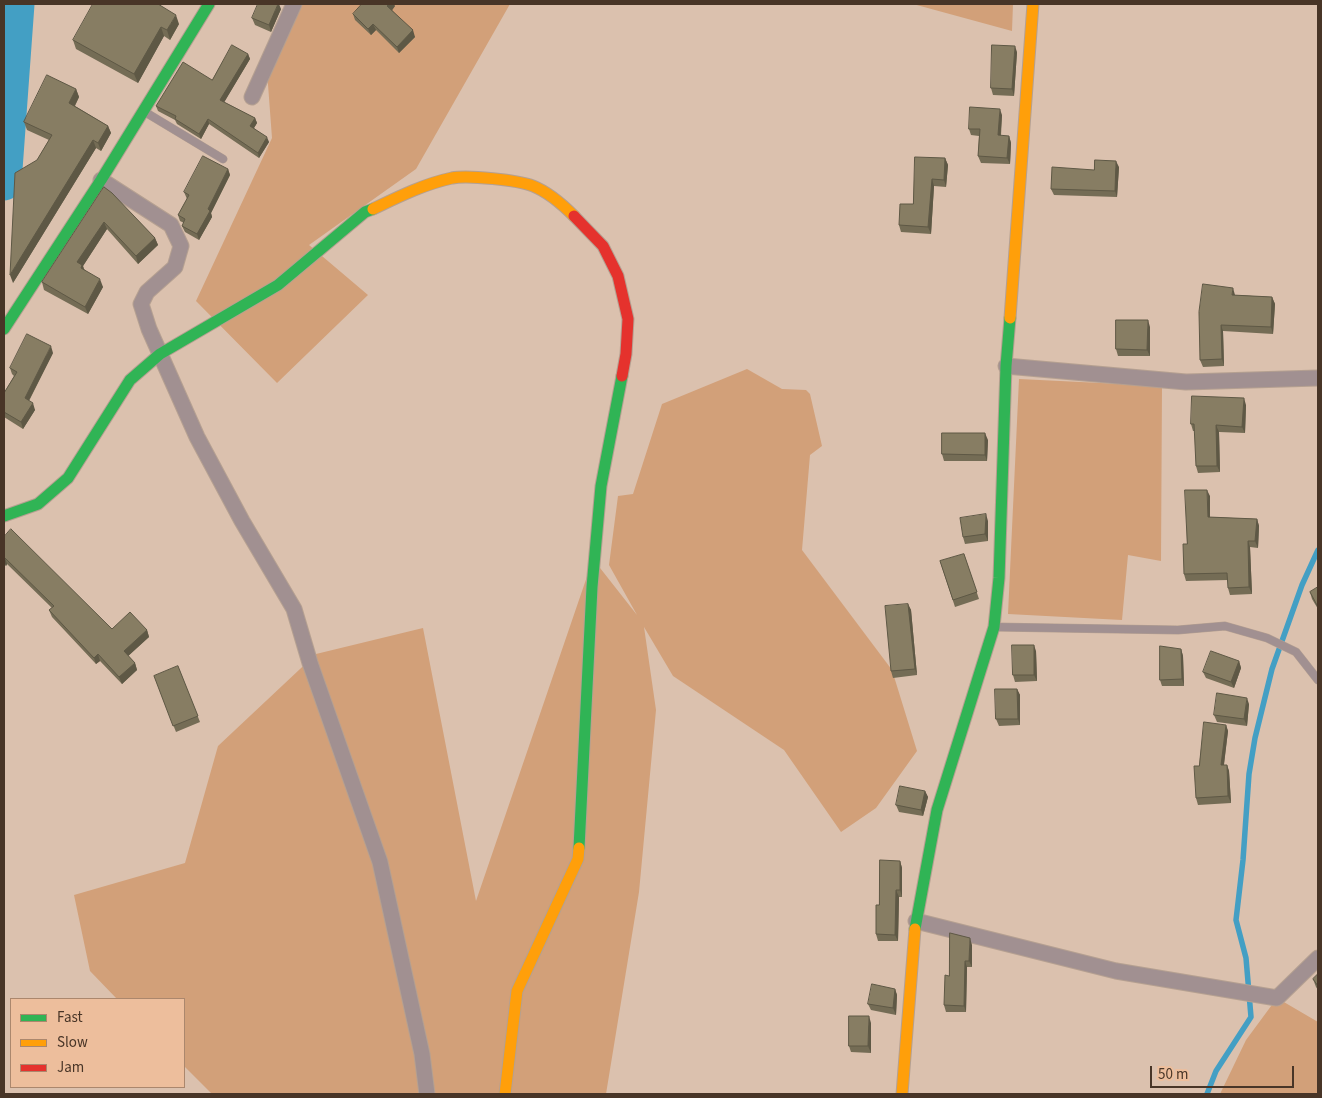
<!DOCTYPE html>
<html>
<head>
<meta charset="utf-8">
<style>
	body { margin:0 }
	#map { position:relative; width:1322px; height:1098px; overflow:hidden; background:#dbc1ae; font-family:"Source Sans 3",sans-serif }
	canvas { display:block }
	.frame { position:absolute; inset:0; border:5px solid #483527; pointer-events:none }
	.legend { position:absolute; left:10px; top:998px; width:175px; height:90px; box-sizing:border-box; background:#edbe9c; border:1px solid #ab876d; margin:0; padding:6px 9px; list-style:none; font-size:15px; color:#483527 }
	.legend li { display:flex; align-items:center; gap:10px; height:25px }
	.legend b { width:25px; border:1px solid #ab876d }
	.scale { position:absolute; left:1150px; top:1066px; width:144px; height:22px; box-sizing:border-box; border:2px solid #483527; border-top:0; padding-left:6px; font-size:15px; line-height:18px; white-space:nowrap; color:#483527; -webkit-text-stroke:4px #edbe9c; paint-order:stroke }
</style>
</head>
<body>
<div id="map">
<canvas width="1322" height="1098"></canvas>
<div class="frame"></div>
<ul class="legend">
<li><b style="height:6px;background:#30b455"></b>Fast</li>
<li><b style="height:6px;background:#ff9f0a"></b>Slow</li>
<li><b style="height:6px;background:#e5322d"></b>Jam</li>
</ul>
<div class="scale">50 m</div>
</div>
<script>
const context = document.querySelector('canvas').getContext('2d');
context.lineJoin = 'round';
function paint(path, color) { context.fillStyle = color; context.fill(path, 'evenodd'); }
function trace(path, color, width, dash) { context.strokeStyle = color; context.lineWidth = width; context.lineCap = dash ? 'butt' : 'round'; context.setLineDash(dash || []); context.stroke(path); }
paint(new Path2D(`
	M294 4H510L416 169 309 245 368 295 277 383 196 301 272 138 267 71Z
	M913 4H1013L1012 31Z
	M747 369 782 389 806 390 810 394 822 446 810 455 802 550 892 670 917 751 876 808 841 832 784 750 673 676 644 627 656 710 639 892 606 1094H212L184 1066V999H117L90 971 74 895 185 863 218 746 316 654 423 628 476 901 593 559 637 615 609 565 618 496 633 494 662 404Z
	M1019 379 1162 386 1161 561 1128 555 1122 620 1008 614Z
	M1277 998 1318 1022V1094H1220L1246 1040Z`), '#d2a079');
trace(new Path2D(`
	M1207 1094 1216 1071 1251 1017 1246 958 1236 920 1243 860 1249 774 1255 738 1272 669 1302 585 1318 550`), '#439fc4', 5.5);
trace(new Path2D(`
	M4 183 17 4`), '#439fc4', 35);
const lane = new Path2D(`
	M145 112 223 159
	M994 627 1178 630 1225 626 1267 638 1296 652 1318 680`);
const street = new Path2D(`
	M252 97 294 4
	M101 180 171 225 181 246 175 267 147 292 141 304 149 329 197 437 242 521 294 609 310 663 380 862 422 1054 427 1094
	M1006 366 1186 382 1318 378
	M916 921 1116 971 1277 998 1318 958`);
const fast = new Path2D(`
	M4 329 101 180 209 4
	M4 516 38 504 68 478 130 380 160 354 278 285 365 212 373 209
	M579 848 592 587 601 486 622 376
	M915 929 937 810 994 627 999 578 1006 366 1010 318`);
const slow = new Path2D(`
	M373 209C398 197 424 184 452 178 468 175 518 180 533 186 548 192 563 205 574 216
	M1010 318 1033 4
	M505 1094 517 991 578 859 579 848
	M902 1094 915 929`);
const jam = new Path2D(`
	M574 216 603 246 618 276 628 319 626 354 622 376`);
trace(lane, '#b5a091', 9);
trace(street, '#b5a091', 17);
trace(fast, '#b5a091', 13);
trace(slow, '#b5a091', 13);
trace(jam, '#b5a091', 13);
trace(lane, '#a19091', 8);
trace(street, '#a19091', 15);
trace(fast, '#30b455', 11);
trace(slow, '#ff9f0a', 11);
trace(jam, '#e5322d', 11);
paint(new Path2D(`
	M395 6 392 10 415 37 399 53 376 30 371 35 355 20 353 14Z
	M281 9 271 32 255 25 252 18Z
	M179 24 170 40 164 36 138 83 76 49 73 40Z
	M1017 52 1014 96 993 95 991 88Z
	M248 54 250 59 224 102 255 118 257 123 254 128 269 142 259 158 209 124 201 139 177 124 175 120 158 111 156 106 212 80Z
	M76 89 79 97 75 106 108 126 111 133 101 151 96 148 13 283 37 160 49 140 27 130 24 122Z
	M1002 115 1001 136H1009L1011 143 1010 164 981 163 978 156 979 136 971 135 969 129Z
	M945 158 948 165 946 187 934 186 931 234 901 232 899 225Z
	M1119 167 1117 197 1054 195 1051 189Z
	M228 169 230 175 211 213 212 217 199 240 185 232 182 226 184 223 180 221 178 215 187 199 184 192Z
	M104 187 155 238 158 245 138 264 107 229 83 266 84 269 103 287 88 314 44 290 42 282Z
	M1235 295 1272 297 1275 304 1273 334 1223 331 1224 366 1203 367 1200 360Z
	M1150 327V356H1118L1116 349Z
	M53 353 29 401 35 410 23 429 4 417V393L14 376 12 374 10 368Z
	M1246 405 1245 433 1219 432 1220 472 1198 473 1196 466 1195 431H1193L1191 424Z
	M988 440 987 461H944L942 454Z
	M1210 496V517L1257 519 1259 526 1258 548 1250 547 1252 594 1230 595 1228 588V580L1186 581 1184 574 1187 544Z
	M988 521V541L965 544 963 537Z
	M4 537 112 629 147 630 149 637 128 656 135 663 137 670 122 684 100 661 96 664 52 617 49 610 52 608 7 564 6 566 4 564Z
	M964 554 979 599 955 607 940 561Z
	M1318 587V609L1312 599 1310 592Z
	M908 604 911 610 917 675 893 678 891 671Z
	M1181 649 1183 656 1184 686H1162L1160 680Z
	M1036 651 1037 681 1015 682 1013 675Z
	M1239 661 1241 668 1234 688 1206 678 1203 672Z
	M178 666 200 722 176 732 154 676Z
	M1017 689 1020 695V725L999 726 996 719Z
	M1249 704 1247 726 1217 722 1214 715Z
	M1226 725 1228 731 1224 765H1227L1229 771 1231 803 1198 805 1196 798 1199 766Z
	M925 791 928 797 923 816 899 812 896 805Z
	M900 861 902 868V897H899L898 941H878L876 934 879 905Z
	M972 945V967H967L966 1012H946L944 1005 949 976Z
	M1318 974V990L1316 987 1313 979Z
	M895 989 897 995 896 1015 871 1010 868 1004Z
	M871 1023V1053L851 1052 849 1046Z`), '#746c55');
paint(new Path2D(`
	M278 4H279L281 9 271 32 269 25Z
	M389 4H394L395 6 390 13 387 6Z
	M176 15 179 24 170 40 167 30Z
	M373 24 376 30 371 35 368 29Z
	M161 27 164 36 138 83 134 74Z
	M413 30 415 37 399 53 397 47Z
	M1015 46 1017 52 1014 96 1012 89Z
	M248 54 250 59 222 106 220 100Z
	M76 89 79 97 72 111 69 103Z
	M1000 109 1002 115 1000 142 998 135Z
	M255 118 257 123 252 131 250 126Z
	M208 119 209 124 201 139 199 134Z
	M108 126 111 133 101 151 98 143Z
	M1009 136 1011 143 1010 164 1007 158Z
	M267 137 269 142 259 158 258 153Z
	M93 140 96 148 13 283 10 275Z
	M945 158 948 165 946 187 944 180Z
	M1116 161 1119 167 1117 197 1115 191Z
	M228 169 230 175 211 213 212 217 199 240 197 234 208 209Z
	M932 179 934 186 931 234 928 227Z
	M104 222 107 229 83 266 85 273 77 262Z
	M155 238 158 245 138 264 136 256Z
	M100 279 103 287 88 314 85 307Z
	M1233 288 1235 295 1234 302 1232 295Z
	M1272 297 1275 304 1273 334 1271 327Z
	M1148 320 1150 327V356L1147 350Z
	M1221 325 1223 331 1224 366 1222 359Z
	M51 346 53 353 27 404 25 398Z
	M1244 398 1246 405 1245 433 1242 427Z
	M33 403 35 410 23 429 21 422Z
	M1216 425 1219 432 1220 472 1217 466Z
	M985 433 988 440 987 461 985 455Z
	M1207 490 1210 496V523L1208 517Z
	M986 514 988 521V541L985 534Z
	M1257 519 1259 526 1258 548 1255 541Z
	M1248 541 1250 547 1252 594 1249 587Z
	M5 558 7 564 6 566 4 561Z
	M908 604 911 610 917 675 915 669Z
	M147 630 149 637 126 658 124 651Z
	M1034 645 1036 651 1037 681 1034 675Z
	M1181 649 1183 656 1184 686 1182 679Z
	M98 654 100 661 96 664 94 658Z
	M1239 661 1241 668 1234 688 1231 682Z
	M135 663 137 670 122 684 119 677Z
	M1017 689 1020 695V725L1018 719Z
	M1247 698 1249 704 1247 726 1244 719Z
	M1226 725 1228 731 1223 771 1221 765Z
	M1227 765 1229 771 1231 803 1228 796Z
	M925 791 928 797 923 816 921 810Z
	M900 861 902 868V897L900 890Z
	M896 890 899 897 898 941 895 935Z
	M970 938 972 945V967L969 961Z
	M965 961 967 967 966 1012 964 1006Z
	M895 989 897 995 896 1015 893 1008Z
	M869 1016 871 1023V1053L868 1046Z`), '#5e5845');
const building = new Path2D(`
	M93 4H158L176 15 167 30 161 27 134 74 73 40Z
	M258 4H278L269 25 252 18Z
	M362 4H389L387 6 413 30 397 47 373 24 368 29 353 14Z
	M232 45 248 54 220 100 255 118 250 126 267 137 258 153 208 119 199 134 175 119 176 116 156 106 183 62 212 80Z
	M992 45 1015 46 1012 89 991 88Z
	M47 75 76 89 69 103 108 126 98 143 93 140 10 275 15 173 37 160 52 135 24 122Z
	M970 107 1000 109 998 135 1009 136 1007 158 978 156 980 129H969Z
	M203 156 228 169 208 209 210 211 197 234 182 226 185 219 178 215 189 195 184 192Z
	M915 157 945 158 944 180 932 179 928 227 899 225 900 204H913Z
	M1095 160 1116 161 1115 191 1051 189 1052 167 1094 170Z
	M104 187 112 193 155 238 136 256 104 222 77 262 82 265 81 268 100 279 85 307 42 282Z
	M1203 284 1233 288 1232 295 1272 297 1271 327 1221 325 1222 359 1200 360 1199 312Z
	M1116 320H1148L1147 350 1116 349Z
	M27 334 51 346 25 398 33 403 21 422 4 412V393L17 372 10 368Z
	M1192 396 1244 398 1242 427 1216 425 1217 466H1196L1194 424H1191Z
	M942 433H985V455L942 454Z
	M1185 490H1207L1208 517 1257 519 1255 541H1248L1249 587 1228 588 1227 573 1184 574 1183 544H1187Z
	M986 514 985 534 963 537 960 518Z
	M11 529 112 629 130 612 147 630 124 651 135 663 119 677 98 654 94 658 49 610 54 606 5 558 4 559V537Z
	M964 554 977 592 953 600 940 561Z
	M1318 587V607L1310 592Z
	M908 604 915 669 891 671 885 606Z
	M1012 645H1034V675H1013Z
	M1160 646 1181 649 1182 679 1160 680Z
	M1211 651 1239 661 1231 682 1203 672Z
	M178 666 198 716 173 726 154 676Z
	M995 689H1017L1018 719H996Z
	M1217 693 1247 698 1244 719 1214 715Z
	M1204 722 1226 725 1221 765H1227L1228 796 1196 798 1194 766H1199Z
	M900 786 925 791 921 810 896 805Z
	M880 860 900 861V890H896L895 935 876 934V905H879Z
	M950 933 970 938 969 961H965L964 1006 944 1005 945 975 949 976Z
	M1318 974V986L1313 979Z
	M872 984 895 989 893 1008 868 1004Z
	M849 1016H869L868 1046H849Z`);
paint(building, '#877d63');
trace(building, '#5e5845', 1);
</script>
</body>
</html>
